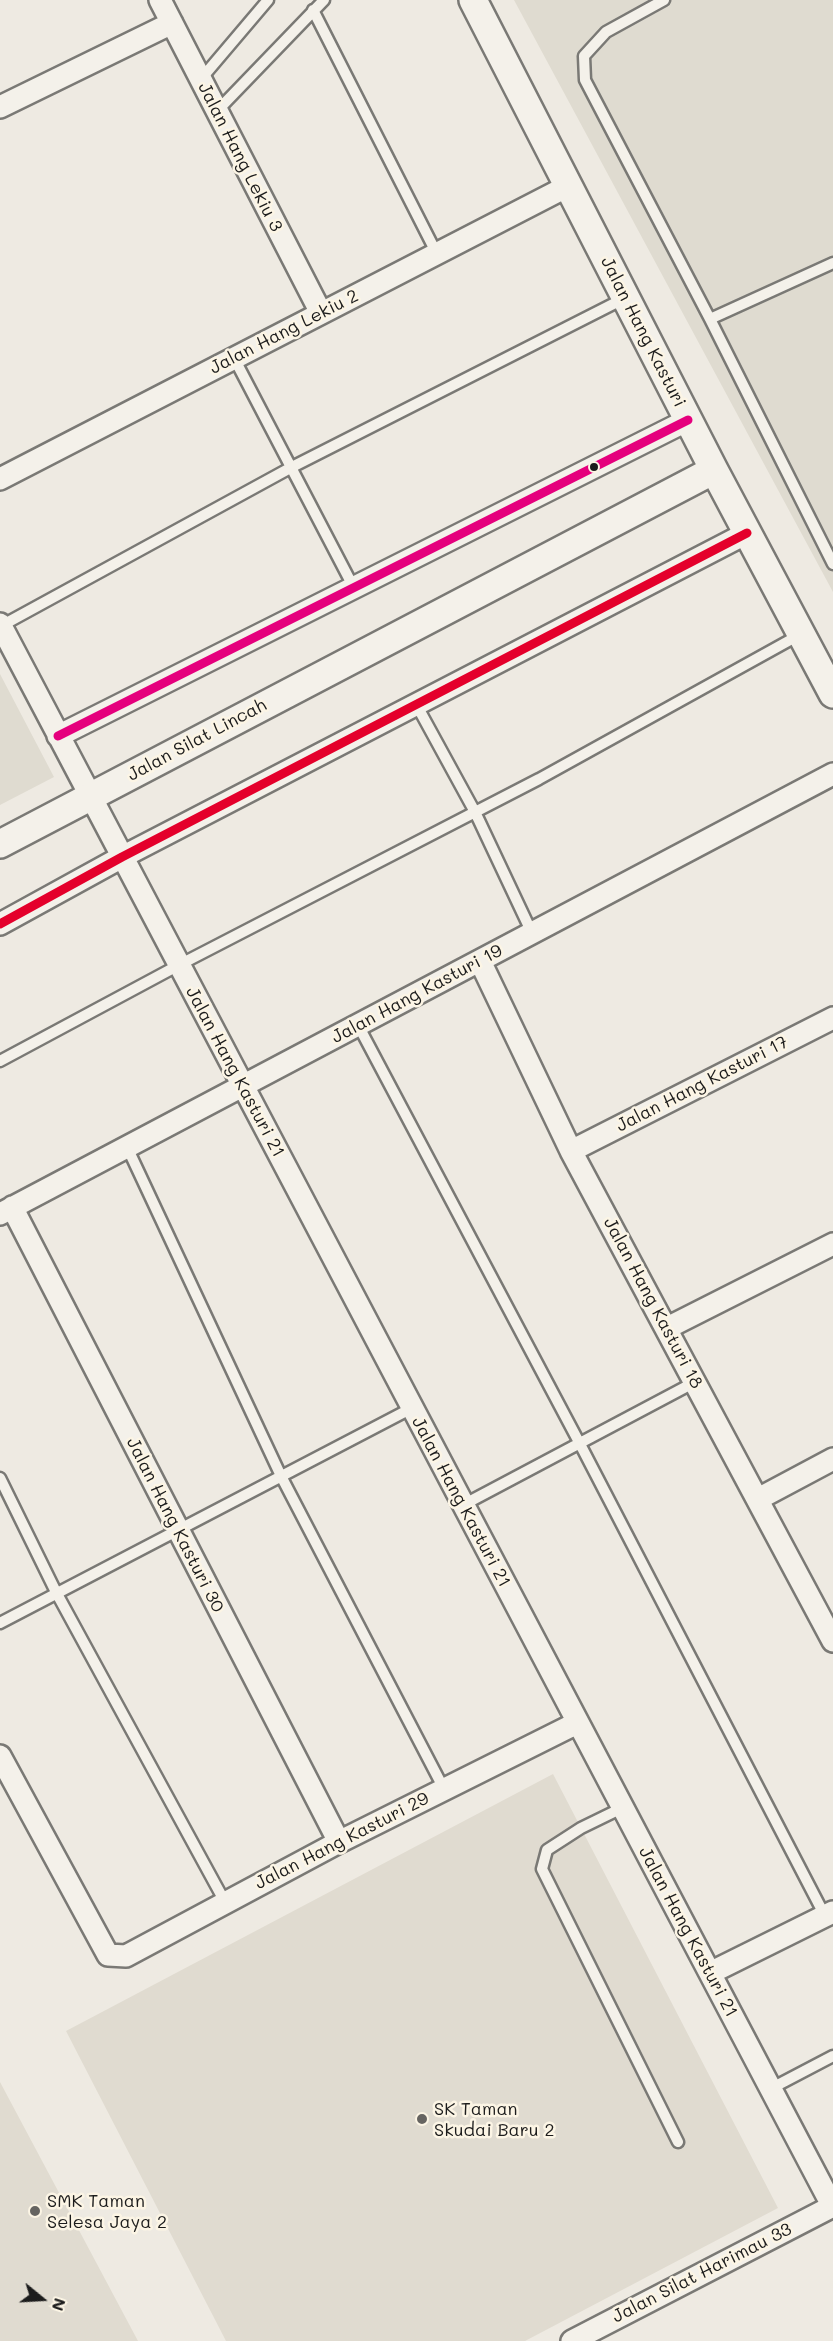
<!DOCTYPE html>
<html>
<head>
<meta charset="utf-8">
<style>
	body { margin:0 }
	#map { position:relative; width:833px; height:2341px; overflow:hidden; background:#eeeae2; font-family:Mali,sans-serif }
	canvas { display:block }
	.north { position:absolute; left:12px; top:2269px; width:60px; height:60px; -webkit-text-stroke:4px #fcf5e5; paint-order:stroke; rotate:108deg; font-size:16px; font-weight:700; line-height:24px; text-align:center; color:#1c1c1c }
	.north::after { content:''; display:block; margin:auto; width:21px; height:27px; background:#1c1c1c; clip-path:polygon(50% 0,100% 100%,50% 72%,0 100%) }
</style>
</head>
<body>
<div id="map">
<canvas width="833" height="2341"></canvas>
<div class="north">N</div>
</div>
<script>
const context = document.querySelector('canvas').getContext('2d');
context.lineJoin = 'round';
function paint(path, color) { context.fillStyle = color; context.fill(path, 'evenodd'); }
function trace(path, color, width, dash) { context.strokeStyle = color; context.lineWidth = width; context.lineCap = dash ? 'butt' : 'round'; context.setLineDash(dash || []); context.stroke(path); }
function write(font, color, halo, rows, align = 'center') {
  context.font = font + ' Mali,sans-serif'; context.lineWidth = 5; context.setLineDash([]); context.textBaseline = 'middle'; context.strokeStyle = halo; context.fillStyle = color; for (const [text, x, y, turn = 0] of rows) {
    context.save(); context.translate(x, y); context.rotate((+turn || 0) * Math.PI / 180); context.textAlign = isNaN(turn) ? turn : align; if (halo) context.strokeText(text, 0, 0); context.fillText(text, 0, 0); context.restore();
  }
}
paint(new Path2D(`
	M553 1774 778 2208 525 2341H226L66 2031Z
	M0 2082 138 2341H0Z`), '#e0dbd0');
paint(new Path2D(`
	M514 0H833V592Z
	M0 674 54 777 0 805Z`), '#dfdbd0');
const service = new Path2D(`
	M664 0 606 32 584 56 585 80 710 319 833 564
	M313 10 437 254
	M201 79 268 0
	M217 111 324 0
	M710 319 833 263
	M234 358 354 588
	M1 626 292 467 625 298
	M416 704 475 812 532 933
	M358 1025 580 1444 825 1916
	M0 1061 179 965 539 779 801 634
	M127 1147 281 1476 444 1789
	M0 1478 56 1592 225 1902
	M463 1505 695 1382
	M0 1623 412 1408
	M622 1808 581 1828 547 1850 542 1869 678 2142
	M770 2089 833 2056`);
const minor = new Path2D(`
	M160 0 321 313
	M0 107 172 23
	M0 479 568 186
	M0 624 833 2207
	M58 736 688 420
	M0 924 122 857 747 533
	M480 961 571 1151 833 1641
	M571 1151 833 1018
	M12 1207 339 1842
	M0 1214 833 774
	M667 1328 833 1244
	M758 1499 833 1459
	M0 1756 108 1955 126 1956 339 1842 577 1723
	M710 1973 833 1912
	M572 2341 833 2206`);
const tertiary = new Path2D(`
	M473 0 714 470 833 694
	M0 844 714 470`);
trace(service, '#7a7975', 15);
trace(minor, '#7a7975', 26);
trace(tertiary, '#7a7975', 32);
trace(service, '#f4f1ea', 10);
trace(minor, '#f4f1ea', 21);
trace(tertiary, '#f4f1ea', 27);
trace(new Path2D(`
	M58 736 688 420`), '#e5007d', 9);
trace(new Path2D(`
	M0 924 122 857 747 533`), '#e4002b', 9);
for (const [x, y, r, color] of [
	[594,467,5,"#1c1c1c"],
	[422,2119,6,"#666461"],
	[35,2211,6,"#666461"]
]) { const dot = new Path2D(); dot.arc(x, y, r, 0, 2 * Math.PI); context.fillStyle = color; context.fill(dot); trace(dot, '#fcf5e5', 2); }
write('18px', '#1c1c1c', '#fcf5e5', [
	["Jalan Hang Lekiu 3",240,157,63],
	["Jalan Hang Lekiu 2",284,332,-27],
	["Jalan Hang Kasturi",643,332,63],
	["Jalan Silat Lincah",197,740,-28],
	["Jalan Hang Kasturi 19",417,994,-28],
	["Jalan Hang Kasturi 21",235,1072,62],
	["Jalan Hang Kasturi 17",702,1084,-27],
	["Jalan Hang Kasturi 18",653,1303,62],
	["Jalan Hang Kasturi 21",461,1502,62],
	["Jalan Hang Kasturi 30",175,1525,63],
	["Jalan Hang Kasturi 29",342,1841,-27],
	["Jalan Hang Kasturi 21",688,1932,62],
	["Jalan Silat Harimau 33",702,2273,-27]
]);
write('18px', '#1c1c1c', '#fcf5e5', [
	["SK Taman",434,2109],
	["Skudai Baru 2",434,2130],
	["SMK Taman",47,2201],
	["Selesa Jaya 2",47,2222]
], 'left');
</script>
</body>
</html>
